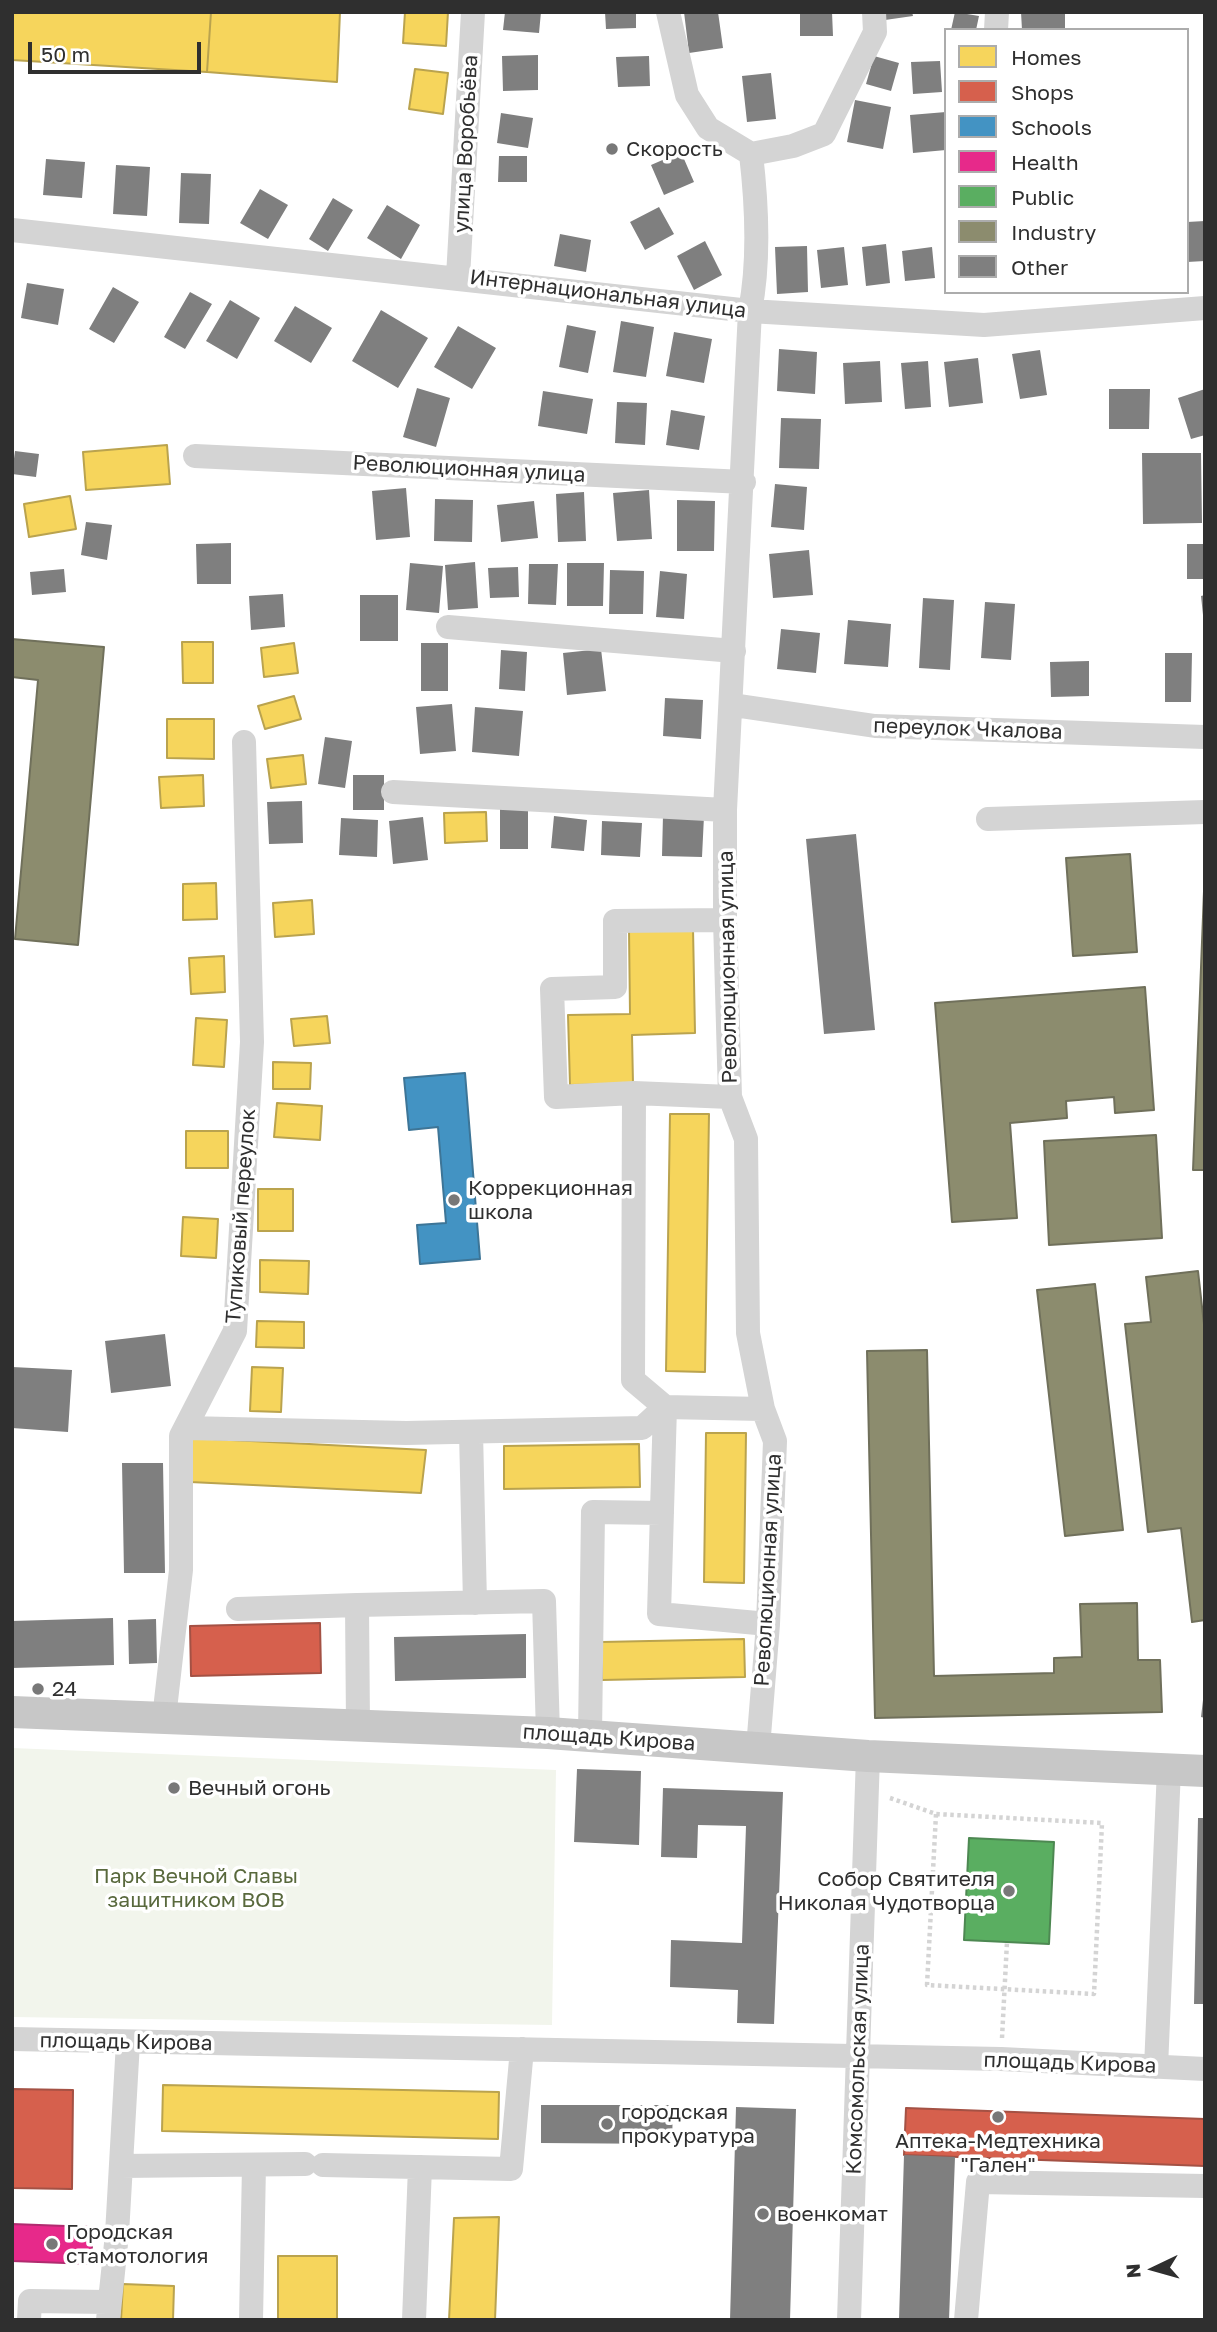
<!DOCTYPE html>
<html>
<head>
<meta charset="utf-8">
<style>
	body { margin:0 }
	#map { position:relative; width:1217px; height:2332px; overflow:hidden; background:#fff; font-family:"Golos Text",sans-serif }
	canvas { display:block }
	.frame { position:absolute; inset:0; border:14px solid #2f2f2f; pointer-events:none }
	.legend { position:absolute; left:944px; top:28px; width:245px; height:266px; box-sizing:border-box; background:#fff; border:2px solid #acacac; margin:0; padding:9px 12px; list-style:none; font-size:21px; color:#2f2f2f }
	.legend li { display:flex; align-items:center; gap:14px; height:35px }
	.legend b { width:35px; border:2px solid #acacac }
	.north { position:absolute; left:1119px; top:2234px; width:70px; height:70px; -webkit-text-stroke:5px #fff; paint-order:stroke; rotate:265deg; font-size:19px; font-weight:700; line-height:28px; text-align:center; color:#2f2f2f }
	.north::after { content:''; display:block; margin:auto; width:24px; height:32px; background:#2f2f2f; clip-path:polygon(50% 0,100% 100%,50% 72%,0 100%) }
	.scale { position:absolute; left:28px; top:42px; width:173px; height:32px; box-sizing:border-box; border:4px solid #2f2f2f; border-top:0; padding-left:9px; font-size:21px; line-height:24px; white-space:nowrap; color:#2f2f2f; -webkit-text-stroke:5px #fff; paint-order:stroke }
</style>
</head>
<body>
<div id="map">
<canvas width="1217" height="2332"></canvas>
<div class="frame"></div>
<ul class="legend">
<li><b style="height:19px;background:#f6d55c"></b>Homes</li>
<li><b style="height:19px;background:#d6604d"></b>Shops</li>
<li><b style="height:19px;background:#4393c3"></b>Schools</li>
<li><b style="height:19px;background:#e7298a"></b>Health</li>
<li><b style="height:19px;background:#5aae61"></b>Public</li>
<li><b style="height:19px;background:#8c8c6e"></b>Industry</li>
<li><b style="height:19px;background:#7f7f7f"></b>Other</li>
</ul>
<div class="north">N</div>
<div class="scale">50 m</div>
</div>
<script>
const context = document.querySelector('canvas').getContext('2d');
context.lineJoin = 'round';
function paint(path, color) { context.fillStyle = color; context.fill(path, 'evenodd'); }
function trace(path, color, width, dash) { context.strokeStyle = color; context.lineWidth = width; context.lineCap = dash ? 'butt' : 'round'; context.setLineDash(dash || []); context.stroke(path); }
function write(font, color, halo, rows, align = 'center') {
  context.font = font + ' "Golos Text",sans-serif'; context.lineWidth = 7; context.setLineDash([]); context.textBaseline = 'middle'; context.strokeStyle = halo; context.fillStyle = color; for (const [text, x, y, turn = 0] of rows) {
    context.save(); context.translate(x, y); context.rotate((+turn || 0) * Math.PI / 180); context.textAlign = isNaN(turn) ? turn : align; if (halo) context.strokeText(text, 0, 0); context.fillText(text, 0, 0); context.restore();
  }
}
paint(new Path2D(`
	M12 1748 556 1770 552 2025 12 2017Z`), '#f2f5ec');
const homes = new Path2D(`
	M12 12H211L207 72 12 60Z
	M211 12H340L337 82 207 72Z
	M405 12H448L446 46 403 43Z
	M415 69 448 73 443 114 409 109Z
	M167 445 170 484 86 490 83 452Z
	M70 496 76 529 29 537 24 504Z
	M182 642H213V683H183Z
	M294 643 298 673 264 677 261 648Z
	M294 696 301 719 265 729 258 706Z
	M167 719H214V759L167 758Z
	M303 755 306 784 271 788 267 759Z
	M203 775 204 806 161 808 159 777Z
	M486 812 487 841 445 843 444 813Z
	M216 883 217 919 183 920V884Z
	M312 900 314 934 275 937 273 903Z
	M693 928 695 1033 632 1035 633 1084 570 1085 568 1015 630 1014 629 929Z
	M224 956 225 992 191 994 189 958Z
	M327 1016 330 1043 294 1046 291 1019Z
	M196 1018 227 1020 224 1067 193 1065Z
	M273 1062 311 1063 310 1089H273Z
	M277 1103 322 1106 320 1140 274 1137Z
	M670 1114H709L705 1372 666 1371Z
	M186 1131H228V1168H186Z
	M258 1189H293V1231H258Z
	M183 1217 218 1219 216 1258 181 1256Z
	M260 1260 309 1261 308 1294 260 1292Z
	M257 1321 304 1322V1348L256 1347Z
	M252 1367 283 1368 281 1412 250 1411Z
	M706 1433H746L744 1583 704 1582Z
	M192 1438 426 1450 421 1493 190 1482Z
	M639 1444 640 1487 504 1489V1446Z
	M744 1639 745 1677 602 1680V1642Z
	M163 2085 499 2092 498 2139 162 2131Z
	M499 2217 495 2320H449L454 2218Z
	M278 2256H337V2320H278Z
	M123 2284 174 2286 173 2320H121Z`);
paint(homes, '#f6d55c');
trace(homes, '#baa34e', 2);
const shops = new Path2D(`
	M320 1623 321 1673 191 1676 190 1626Z
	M12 2089 73 2090 72 2189 12 2188Z
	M906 2108 1205 2119V2166L904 2155Z`);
paint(shops, '#d6604d');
trace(shops, '#a45144', 2);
const schools = new Path2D(`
	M465 1073 480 1259 420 1264 417 1225 446 1223 438 1127 409 1130 404 1078Z`);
paint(schools, '#4393c3');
trace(schools, '#3d7597', 2);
const health = new Path2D(`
	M12 2224 93 2227 91 2264 12 2261Z`);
paint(health, '#e7298a');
trace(health, '#b02b6f', 2);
const public = new Path2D(`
	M969 1838 1054 1842 1049 1944 964 1940Z`);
paint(public, '#5aae61');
trace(public, '#4d8852', 2);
const industry = new Path2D(`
	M12 639 104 647 78 945 15 939 38 680 12 677Z
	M1130 854 1137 952 1073 956 1066 858Z
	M1205 866V1170H1193Z
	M1145 987 1154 1110 1115 1113 1114 1097 1066 1101 1067 1118 1010 1123 1017 1218 952 1222 935 1003Z
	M1156 1135 1162 1238 1049 1245 1044 1141Z
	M1198 1271 1205 1333V1620L1192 1622 1181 1528 1148 1532 1125 1324 1151 1322 1146 1277Z
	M1095 1284 1123 1530 1065 1536 1037 1290Z
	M927 1350 934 1676 1054 1673V1658L1082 1657 1080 1604 1137 1603 1138 1660H1160L1162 1712 875 1718 867 1351Z`);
paint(industry, '#8c8c6e');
trace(industry, '#70705b', 2);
paint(new Path2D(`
	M505 12H541L539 33 503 30Z
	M605 12H636V28L606 29Z
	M684 12H718L723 48 689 53Z
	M800 12H832L833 36H800Z
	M884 12H912L913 16 885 20Z
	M955 12 979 16 976 30H951Z
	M1021 12H1065V30H1022Z
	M538 55V90L503 91 502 56Z
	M649 56 650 86 618 87 616 57Z
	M874 56 899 63 891 91 866 84Z
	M940 61 942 92 913 94 911 62Z
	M771 73 776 119 747 122 742 76Z
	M855 100 891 107 883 149 847 142Z
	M946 112V150L913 153 910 115Z
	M501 113 533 118 528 148 497 143Z
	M681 152 694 182 664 195 651 165Z
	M499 156H527V182H498Z
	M46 159 85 162 82 198 43 195Z
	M116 165 150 167 147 216 113 214Z
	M181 173 211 174 209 224 179 223Z
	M260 189 288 205 268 239 240 223Z
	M333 198 353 210 328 251 309 239Z
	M387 205 420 225 401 259 367 238Z
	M659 207 674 234 645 250 630 222Z
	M1205 221V261L1187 262V222Z
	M560 234 591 240 586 272 554 266Z
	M705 241 722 275 694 290 677 256Z
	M886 244 890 283 866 286 862 247Z
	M807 246 808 292 777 294 775 247Z
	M844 247 848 285 821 288 817 250Z
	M932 247 935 278 905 281 902 251Z
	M27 283 64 289 58 325 21 318Z
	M113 287 139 302 114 343 89 329Z
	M190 292 212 304 185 349 164 337Z
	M230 300 260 318 237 359 206 341Z
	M295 306 332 328 311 363 274 341Z
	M381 310 428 338 398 388 352 361Z
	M621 321 654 327 646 377 613 372Z
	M567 325 596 331 588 373 559 367Z
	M458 326 496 348 472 389 434 367Z
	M674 332 712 339 704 383 666 376Z
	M779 349 817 352 815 394 777 391Z
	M1040 350 1047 395 1020 399 1012 354Z
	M978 358 983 403 949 407 944 362Z
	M880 361 882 402 845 404 843 363Z
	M928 361 931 407 905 409 901 363Z
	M417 388 450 398 436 447 403 437Z
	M1109 389H1150L1149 429H1109Z
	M1205 389V435L1191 439 1178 398Z
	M543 391 593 399 587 434 538 426Z
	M617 402 647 403 645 445 615 443Z
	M671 410 705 416 699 450 666 445Z
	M781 418 821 419 819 469 779 468Z
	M15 451 39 454 36 477 12 474Z
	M1142 453H1201L1202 523 1143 524Z
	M775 484 807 487 804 530 771 527Z
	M406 488 410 537 376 540 372 491Z
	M649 490 652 539 617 541 613 493Z
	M584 492 586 541 558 542 556 494Z
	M435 499 473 500 472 542 434 541Z
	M677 500 715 501 714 551H677Z
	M534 501 538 538 501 542 497 505Z
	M86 522 112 525 107 560 81 555Z
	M231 543V584H197L196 544Z
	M1187 544H1205V579H1187Z
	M809 550 813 595 773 598 769 554Z
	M475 562 478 608 448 610 445 565Z
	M410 563 443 566 439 613 406 610Z
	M567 563H604L603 606H567Z
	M529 564H558L556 605 528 604Z
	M518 567 519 597 490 598 488 568Z
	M64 569 66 592 32 595 30 572Z
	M610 570 644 571 643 614H609Z
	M660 571 687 574 684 619 656 617Z
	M283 594 285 627 251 630 249 596Z
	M360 595H398V641H360Z
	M1205 595V615H1203L1201 596Z
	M923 598 954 600 950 670 919 668Z
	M985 602 1015 604 1011 660 981 658Z
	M848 620 891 624 888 667 844 664Z
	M781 629 820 633 816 673 777 669Z
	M421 643H448V691H421Z
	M601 649 606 691 567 695 563 653Z
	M501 650 527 652 525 691 499 689Z
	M1165 653H1192L1191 702H1165Z
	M1089 661V696L1051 697 1050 662Z
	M665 698 703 700 701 739 663 736Z
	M452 704 456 751 420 754 416 707Z
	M475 707 523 711 519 756 472 752Z
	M325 737 352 741 345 788 318 784Z
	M353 775H384V810H353Z
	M302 801 303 843 269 844 267 802Z
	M500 809H528V849H500Z
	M663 815 704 816 702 857 662 856Z
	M554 816 587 820 584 851 551 848Z
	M423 817 428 860 393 864 389 821Z
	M341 818 378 820 377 857 339 855Z
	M602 821 642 823 640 857 601 855Z
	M856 834 875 1030 824 1034 806 839Z
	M165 1334 171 1386 111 1393 105 1341Z
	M12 1367 72 1370 68 1432 12 1428Z
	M122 1463H163L165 1573H124Z
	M113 1618 114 1665 12 1668V1621Z
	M156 1619 157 1663 129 1664 128 1620Z
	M526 1634V1678L395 1681 394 1637Z
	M1203 1700H1205V1718L1201 1717Z
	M577 1769 641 1771 639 1845 574 1842Z
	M663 1788 783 1792 774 2024 737 2023 738 1990 670 1987 671 1940 742 1943 746 1826 698 1825 697 1858 661 1857Z
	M1198 1818H1205V2004H1194Z
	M541 2105H673L672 2144 541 2143Z
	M736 2107 796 2109 790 2320H730Z
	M904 2155 955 2157 949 2320H899Z`), '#7f7f7f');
trace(new Path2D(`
	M890 1798 936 1814 1102 1823 1094 1994 927 1985 936 1814
	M1002 2038 1007 1942`), '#d4d4d4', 4.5, [3.5, 3.5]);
trace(new Path2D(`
	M668 12 687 95 708 128 751 154C757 205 760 260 750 311L725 810V920L730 1097 746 1139 748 1333 763 1409 775 1441 768 1624 758 1748
	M996 30 997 12
	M751 154 793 146 824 134 875 32 874 12
	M12 230 750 311 984 325 1205 308
	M458 277 473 12
	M195 456 744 482
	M448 627 734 651
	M733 705 875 726 1205 737
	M393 792 725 810
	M988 819 1205 812
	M725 920 615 921V987L552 989 556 1097 634 1093 730 1097
	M634 1093 633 1380 665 1407 659 1614 768 1624
	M186 1428 406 1433 642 1428 665 1407 763 1409
	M471 1432 475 1603
	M238 1609 357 1605
	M164 1718 181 1570V1436L235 1331 252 1042 244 742
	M358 1725 357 1605 544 1601 548 1733
	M590 1735 593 1512 662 1513
	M12 2039 1001 2059 1205 2069
	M1156 2067 1169 1769
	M323 2165 511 2169 522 2049
	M121 2166 305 2164
	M29 2320 30 2301 108 2302
	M108 2320 117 2234 128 2042
	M251 2320 254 2165
	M414 2320 420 2167
	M849 2320 868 1756
	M966 2320 978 2182 1205 2186`), '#d4d4d4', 24);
trace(new Path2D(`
	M12 1712 548 1733 868 1756 1205 1771`), '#c7c7c7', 32);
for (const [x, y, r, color] of [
	[612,149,7,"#787878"],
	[454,1200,7,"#787878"],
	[38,1689,7,"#787878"],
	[174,1788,7,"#787878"],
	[1009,1891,7,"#787878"],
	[998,2117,7,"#787878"],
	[607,2124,7,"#787878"],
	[763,2214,7,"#787878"],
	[52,2244,7,"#787878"]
]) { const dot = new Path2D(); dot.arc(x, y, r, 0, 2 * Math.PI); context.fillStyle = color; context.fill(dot); trace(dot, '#fff', 2.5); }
write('21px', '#2f2f2f', '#fff', [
	["улица Воробьёва",466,144,-87],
	["Интернациональная улица",608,294,7],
	["Революционная улица",469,469,3],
	["переулок Чкалова",968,729,2],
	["Революционная улица",728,967,-91],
	["Тупиковый переулок",241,1216,-86],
	["Революционная улица",768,1570,-87],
	["площадь Кирова",609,1738,4],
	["площадь Кирова",126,2042,1],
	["Комсомольская улица",858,2059,-88],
	["площадь Кирова",1070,2063,2]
]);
write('21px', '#2f2f2f', '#fff', [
	["Скорость",626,149],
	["Коррекционная",468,1188],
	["школа",468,1212],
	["24",52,1689],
	["Вечный огонь",188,1788],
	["Собор Святителя",995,1879,"right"],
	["Николая Чудотворца",995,1903,"right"],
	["городская",621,2112],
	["прокуратура",621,2136],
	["Аптека-Медтехника",998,2141,"center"],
	["\"Гален\"",998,2165,"center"],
	["военкомат",777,2214],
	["Городская",66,2232],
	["стамотология",66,2256]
], 'left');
write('21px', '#59693d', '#fff', [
	["Парк Вечной Славы",196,1876],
	["защитником ВОВ",196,1900]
]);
</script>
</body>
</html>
